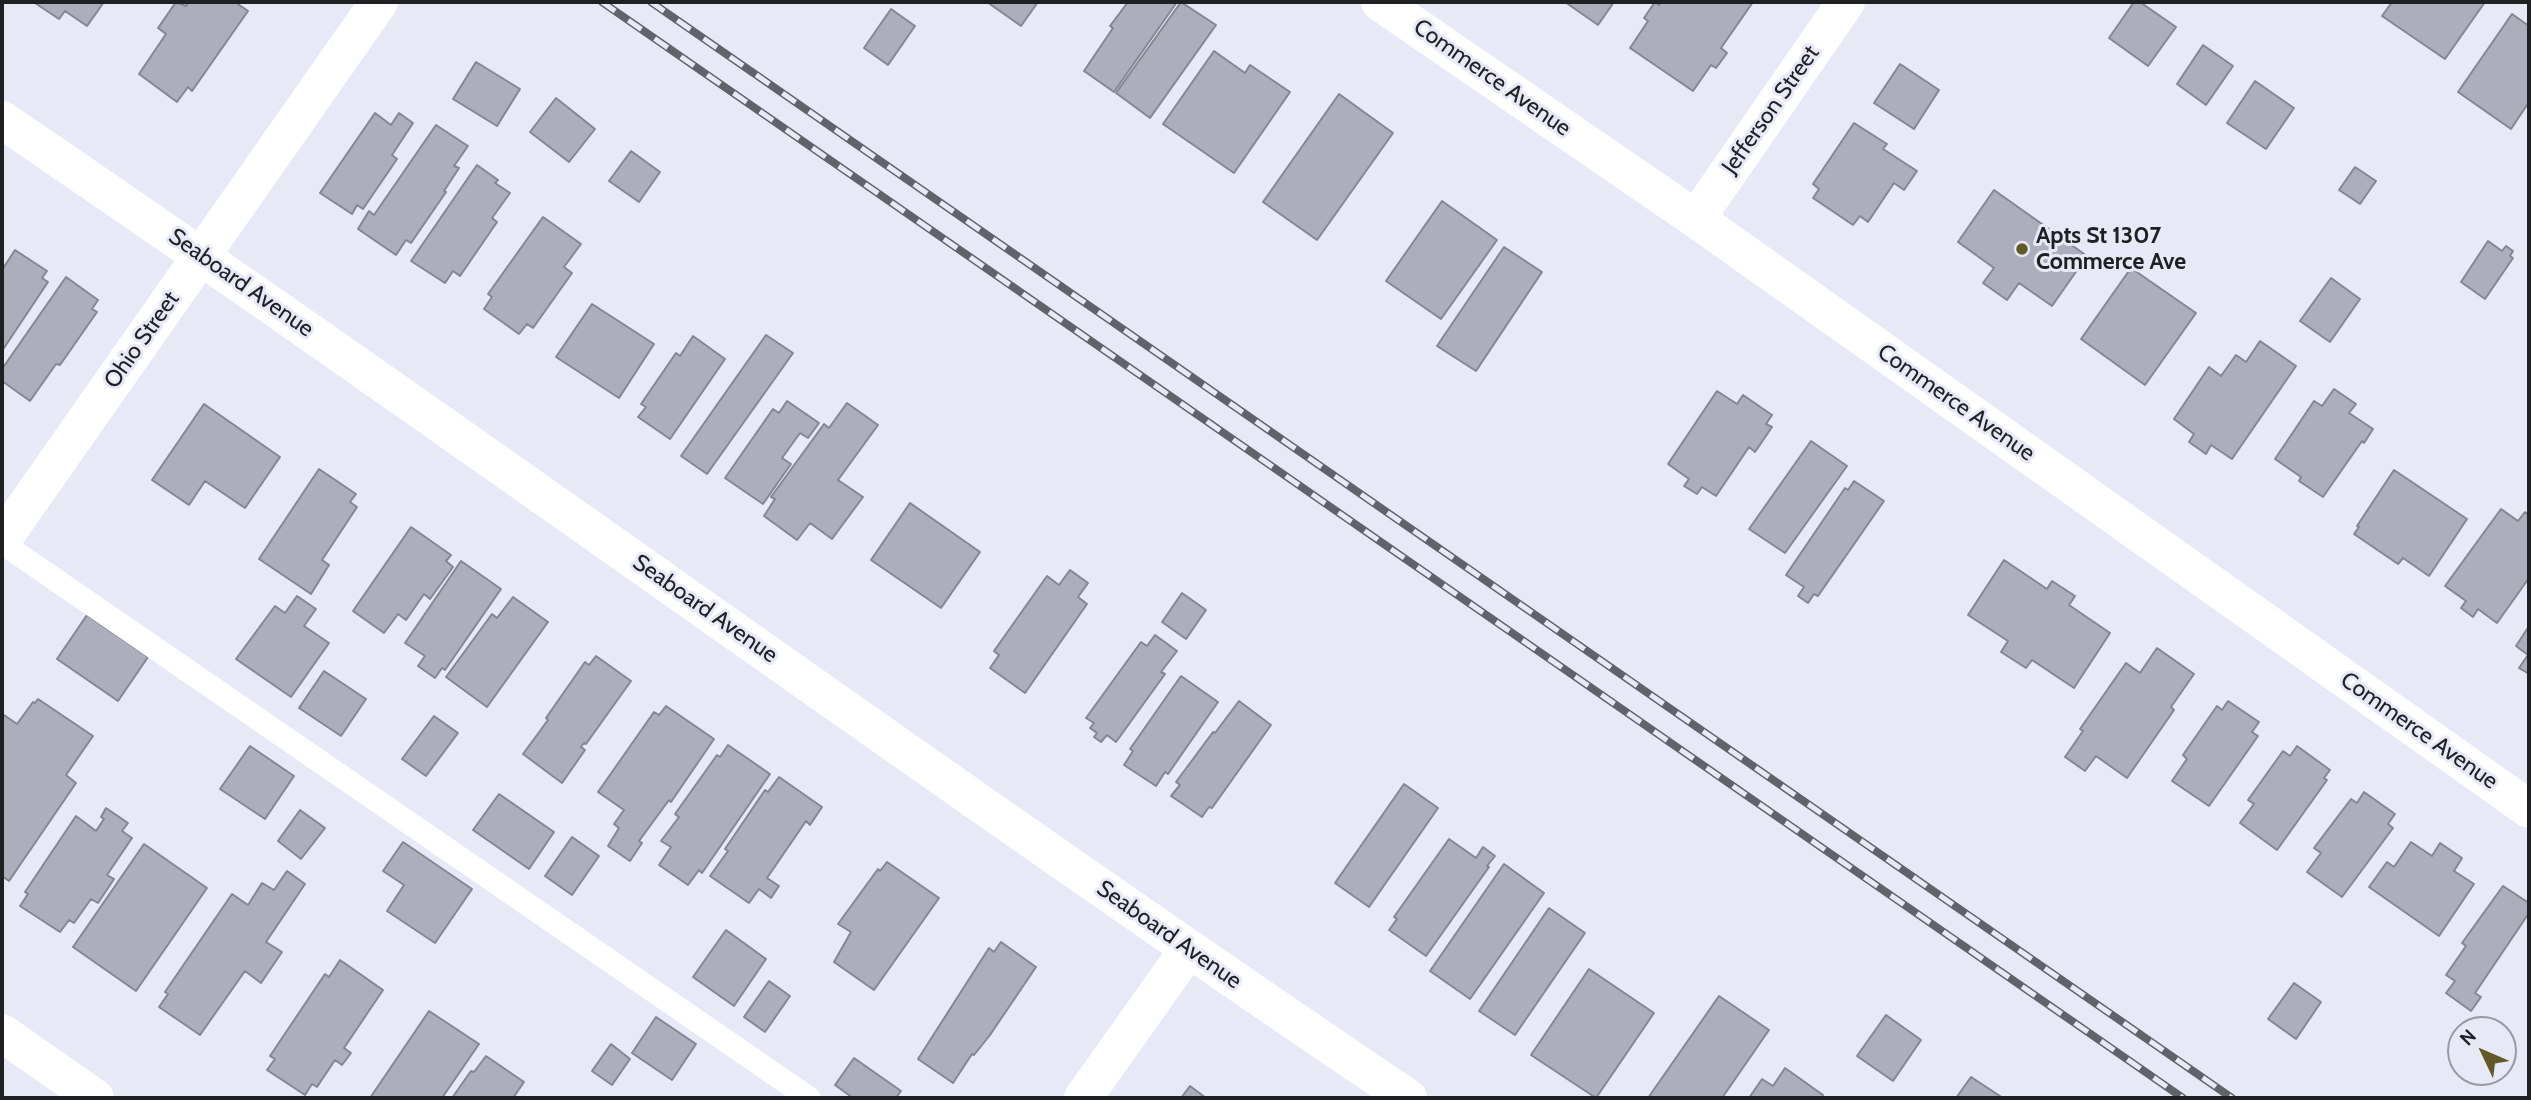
<!DOCTYPE html>
<html>
<head>
<meta charset="utf-8">
<style>
	body { margin:0 }
	#map { position:relative; width:2531px; height:1100px; overflow:hidden; background:#e7e9f6; font-family:Cabin,sans-serif }
	canvas { display:block }
	.frame { position:absolute; inset:0; border:4px solid #1f2024; pointer-events:none }
	.north { position:absolute; left:2447px; top:1016px; width:70px; height:70px; box-sizing:border-box; background:#e7e9f6; border:2px solid #9799a2; border-radius:50%; rotate:314deg; font-size:19px; font-weight:700; line-height:28px; text-align:center; color:#1f2024 }
	.north::after { content:''; display:block; margin:auto; width:24px; height:32px; background:#615a27; clip-path:polygon(50% 0,100% 100%,50% 72%,0 100%) }
</style>
</head>
<body>
<div id="map">
<canvas width="2531" height="1100"></canvas>
<div class="frame"></div>
<div class="north">N</div>
</div>
<script>
const context = document.querySelector('canvas').getContext('2d');
context.lineJoin = 'round';
function paint(path, color) { context.fillStyle = color; context.fill(path, 'evenodd'); }
function trace(path, color, width, dash) { context.strokeStyle = color; context.lineWidth = width; context.lineCap = dash ? 'butt' : 'round'; context.setLineDash(dash || []); context.stroke(path); }
function write(font, color, halo, rows, align = 'center') {
  context.font = font + ' Cabin,sans-serif'; context.lineWidth = 6; context.setLineDash([]); context.textBaseline = 'middle'; context.strokeStyle = halo; context.fillStyle = color; for (const [text, x, y, turn = 0] of rows) {
    context.save(); context.translate(x, y); context.rotate((+turn || 0) * Math.PI / 180); context.textAlign = isNaN(turn) ? turn : align; if (halo) context.strokeText(text, 0, 0); context.fillText(text, 0, 0); context.restore();
  }
}
const building = new Path2D(`
	M104 2 87 26 65 11 59 19 35 3Z
	M176 2 186 6 189 2H235L248 11 192 91 188 87 177 102 139 74 166 34 158 28Z
	M987 2H1038L1021 26Z
	M1128 2H1177L1114 92 1084 71 1113 28 1110 26Z
	M1181 2 1216 25 1150 118 1116 93Z
	M1565 2H1614L1598 25Z
	M1655 2 1659 5 1661 2H1753L1721 48 1727 53 1716 68 1711 65 1693 91 1630 48 1648 21 1644 18Z
	M2134 2H2140L2176 27 2148 66 2109 38Z
	M2392 2H2485L2445 59 2382 16Z
	M891 9 915 26 888 65 864 48Z
	M2512 14 2529 26V102L2511 129 2458 92Z
	M2203 45 2233 66 2206 105 2177 84Z
	M1214 51 1245 73 1250 65 1290 92 1234 173 1163 124Z
	M476 62 520 89 497 126 453 99Z
	M1900 64 1939 90 1914 129 1874 103Z
	M2255 81 2294 108 2266 149 2227 123Z
	M1339 94 1393 133 1317 240 1263 202Z
	M556 98 595 129 569 162 530 132Z
	M375 113 391 125 399 113 413 123 392 155 397 159 363 209 357 205 352 214 320 193Z
	M1854 123 1887 144 1883 149 1917 171 1904 190 1894 183 1868 222 1860 216 1853 225 1813 198 1819 189 1813 184Z
	M436 125 468 146 454 166 459 168 444 191 446 192 411 243 406 240 396 255 358 229 369 211 374 215Z
	M631 151 660 172 639 202 609 181Z
	M477 165 498 180 495 183 510 193 492 218 497 222 460 276 453 271 445 283 411 261Z
	M2355 167 2376 181 2360 204 2339 190Z
	M1994 190 2087 256 2052 306 2019 283 2007 300 1983 283 1994 268 1958 242Z
	M1442 201 1497 240 1441 319 1386 281Z
	M543 217 581 244 564 267 572 273 533 328 527 324 519 334 484 309 492 297 488 294Z
	M2488 241 2502 251 2506 246 2513 251 2510 256 2513 258 2485 299 2461 282Z
	M1504 247 1542 272 1476 371 1437 346Z
	M15 250 47 271 42 278 48 282 2 351V270Z
	M2131 268 2196 313 2145 385 2081 339Z
	M66 277 98 300 92 309 97 312 60 365 56 364 30 401 2 381V369Z
	M2331 278 2360 299 2330 342 2300 321Z
	M592 304 654 344 619 398 556 357Z
	M766 335 793 353 707 474 681 456Z
	M693 336 725 359 670 439 638 417 646 407 641 404 676 353 680 356Z
	M2260 341 2296 366 2232 459 2211 445 2206 454 2189 442 2194 434 2174 419 2209 367 2221 376 2236 355 2246 362Z
	M2334 389 2356 404 2349 413 2373 429 2364 443 2362 441 2323 497 2299 481 2301 477 2275 459 2314 401 2322 406Z
	M1717 391 1737 404 1743 395 1772 415 1766 424 1772 427 1755 452 1749 447 1716 496 1702 487 1697 494 1684 486 1689 479 1668 464Z
	M787 401 819 423 808 438 800 433 782 458 791 464 763 504 725 478 773 409 779 413Z
	M847 403 878 425 838 480 863 497 832 539 810 523 797 540 764 516 775 499 771 497 824 424 829 428Z
	M204 404 280 457 245 508 205 481 189 505 152 480Z
	M1811 441 1847 466 1785 553 1749 529Z
	M319 469 356 494 350 502 357 507 322 560 329 565 311 594 259 559Z
	M2394 470 2467 519 2429 576 2403 558 2398 564 2354 534 2359 527 2357 526Z
	M1854 481 1884 501 1818 596 1814 594 1808 603 1798 596 1804 587 1786 575 1845 488 1848 490Z
	M910 503 980 552 941 608 871 560Z
	M2501 509 2518 521 2525 512 2529 515V578L2497 623 2478 609 2473 617 2461 608 2466 601 2445 586Z
	M411 527 451 555 446 561 453 567 430 599 424 594 406 620 398 614 384 633 353 611Z
	M2004 560 2047 589 2052 581 2075 596 2069 605 2110 633 2074 688 2032 660 2026 668 2001 652 2008 641 1968 615Z
	M461 561 501 589 445 670 442 668 435 678 418 666 425 656 405 643Z
	M1070 570 1088 583 1078 597 1087 604 1025 693 990 668 999 655 994 651 1047 576 1059 585Z
	M1182 593 1206 610 1186 639 1162 622Z
	M297 596 316 609 304 626 329 643 291 697 236 659 275 606 285 613Z
	M513 597 548 622 487 707 446 677 492 614 497 618Z
	M87 615 148 657 118 701 57 659Z
	M2529 626V674L2519 668 2528 655 2516 646Z
	M1155 635 1177 651 1161 672 1165 674 1116 742 1107 735 1101 742 1094 737 1097 733 1090 728 1094 723 1086 718 1141 642 1147 646Z
	M2157 648 2194 674 2171 707 2174 710 2127 778 2096 756 2085 771 2065 757 2083 731 2080 729 2126 663 2140 673Z
	M596 656 631 681 586 744 584 743 581 747 585 750 562 783 523 754 548 720 546 718 585 662 589 665Z
	M324 671 366 699 341 736 299 708Z
	M1181 676 1218 702 1168 774 1165 772 1156 786 1124 765 1133 751 1130 749Z
	M38 699 93 736 66 775 76 783 9 881 2 876V718L4 715 17 724 33 702 35 703Z
	M1239 701 1271 725 1212 808 1209 807 1202 817 1171 796 1180 785 1176 782 1213 732 1215 733Z
	M2228 701 2259 722 2252 732 2258 736 2209 806 2172 781 2187 759 2183 755 2217 706 2222 710Z
	M666 706 714 739 671 802 669 800 639 841 642 843 630 861 608 846 619 828 614 824 624 810 598 792 654 712 659 715Z
	M434 716 458 733 426 776 402 759Z
	M728 745 770 774 702 873 699 870 688 885 659 865 671 847 661 841 679 817 675 814 717 755 720 757Z
	M250 746 294 776 265 819 220 789Z
	M2297 746 2330 770 2324 778 2327 780 2277 850 2240 823 2254 804 2248 800 2283 751 2290 756Z
	M779 777 822 807 810 825 806 821 767 878 779 886 771 898 759 889 749 903 710 876 728 851 725 849 765 790 768 792Z
	M1404 784 1438 808 1369 907 1335 883Z
	M2364 792 2395 814 2388 824 2393 828 2342 897 2307 872 2321 853 2314 848 2351 799 2357 803Z
	M499 794 554 832 529 869 473 830Z
	M106 808 128 823 122 831 132 838 107 875 114 879 98 903 91 899 74 923 69 920 60 932 20 906 28 894 25 892 76 816 96 831 104 819 101 817Z
	M300 810 325 828 301 859 278 841Z
	M572 837 599 856 572 895 545 876Z
	M1449 839 1476 858 1483 847 1495 856 1487 866 1489 867 1426 956 1389 930 1397 919 1394 917Z
	M403 842 472 889 435 943 387 911 404 885 383 871Z
	M2411 842 2432 856 2440 843 2462 858 2454 871 2474 884 2439 936 2369 887 2387 862 2394 867Z
	M144 844 207 888 136 991 73 947Z
	M887 862 939 898 874 990 834 962 851 932 838 924 878 869 880 871Z
	M1504 864 1544 893 1470 999 1430 971Z
	M287 871 305 884 266 942 282 952 261 983 245 971 200 1035 159 1007 168 994 165 992 232 894 248 905 262 883 274 890Z
	M2503 886 2529 903V913L2475 993 2481 997 2471 1011 2446 993 2455 981 2446 975 2466 946 2462 943Z
	M1549 908 1585 933 1515 1035 1479 1011Z
	M726 930 766 959 734 1006 693 977Z
	M1001 942 1036 967 990 1035 974 1055 972 1054 953 1083 918 1059 989 948 994 952Z
	M340 960 383 990 344 1048 351 1053 342 1065 335 1060 317 1087 312 1084 305 1095 267 1070 275 1059 270 1056 325 974 329 977Z
	M1589 969 1654 1013 1596 1098 1531 1055Z
	M769 981 790 996 765 1032 744 1017Z
	M2294 983 2321 1002 2296 1039 2268 1019Z
	M1719 996 1769 1030 1722 1098H1648Z
	M429 1011 479 1044 442 1098H370Z
	M1886 1015 1921 1040 1893 1081 1857 1056Z
	M656 1017 696 1044 672 1080 632 1053Z
	M611 1044 630 1059 612 1085 592 1071Z
	M486 1056 524 1082 513 1098H452L471 1071 474 1072Z
	M854 1058 901 1091 896 1098H853L835 1085Z
	M1785 1068 1823 1095 1821 1098H1749L1762 1079 1773 1086Z
	M1971 1077 2003 1098H1956Z
	M1190 1086 1206 1098H1181Z`);
paint(building, '#acafbb');
trace(building, '#848691', 2);
trace(new Path2D(`
	M2 543 809 1098`), '#fff', 23);
trace(new Path2D(`
	M1380 2 1696 219 2529 809
	M2 120C474 441 935 779 1408 1098
	M1696 219 1846 2
	M2 540 379 2
	M1083 1098 1188 950`), '#fff', 38);
trace(new Path2D(`
	M2 1033 95 1098`), '#fff', 38);
const rail = new Path2D(`
	M602 2 2183 1098
	M651 2 2232 1098`);
trace(rail, '#62636a', 8);
trace(rail, '#e7e9f6', 5, [16]);
for (const [x, y, r, color] of [
	[2022,249,7,"#615a27"]
]) { const dot = new Path2D(); dot.arc(x, y, r, 0, 2 * Math.PI); context.fillStyle = color; context.fill(dot); trace(dot, '#e7e9f6', 2.5); }
write('23px', '#1f2024', '#e7e9f6', [
	["Commerce Avenue",1492,78,35],
	["Jefferson Street",1771,110,-55],
	["Seaboard Avenue",241,283,35],
	["Ohio Street",142,340,-55],
	["Commerce Avenue",1956,403,35],
	["Seaboard Avenue",705,609,35],
	["Commerce Avenue",2419,731,35],
	["Seaboard Avenue",1169,935,35]
]);
write('bold 23px', '#1f2024', '#e7e9f6', [
	["Apts St 1307",2036,236],
	["Commerce Ave",2036,262]
], 'left');
</script>
</body>
</html>
